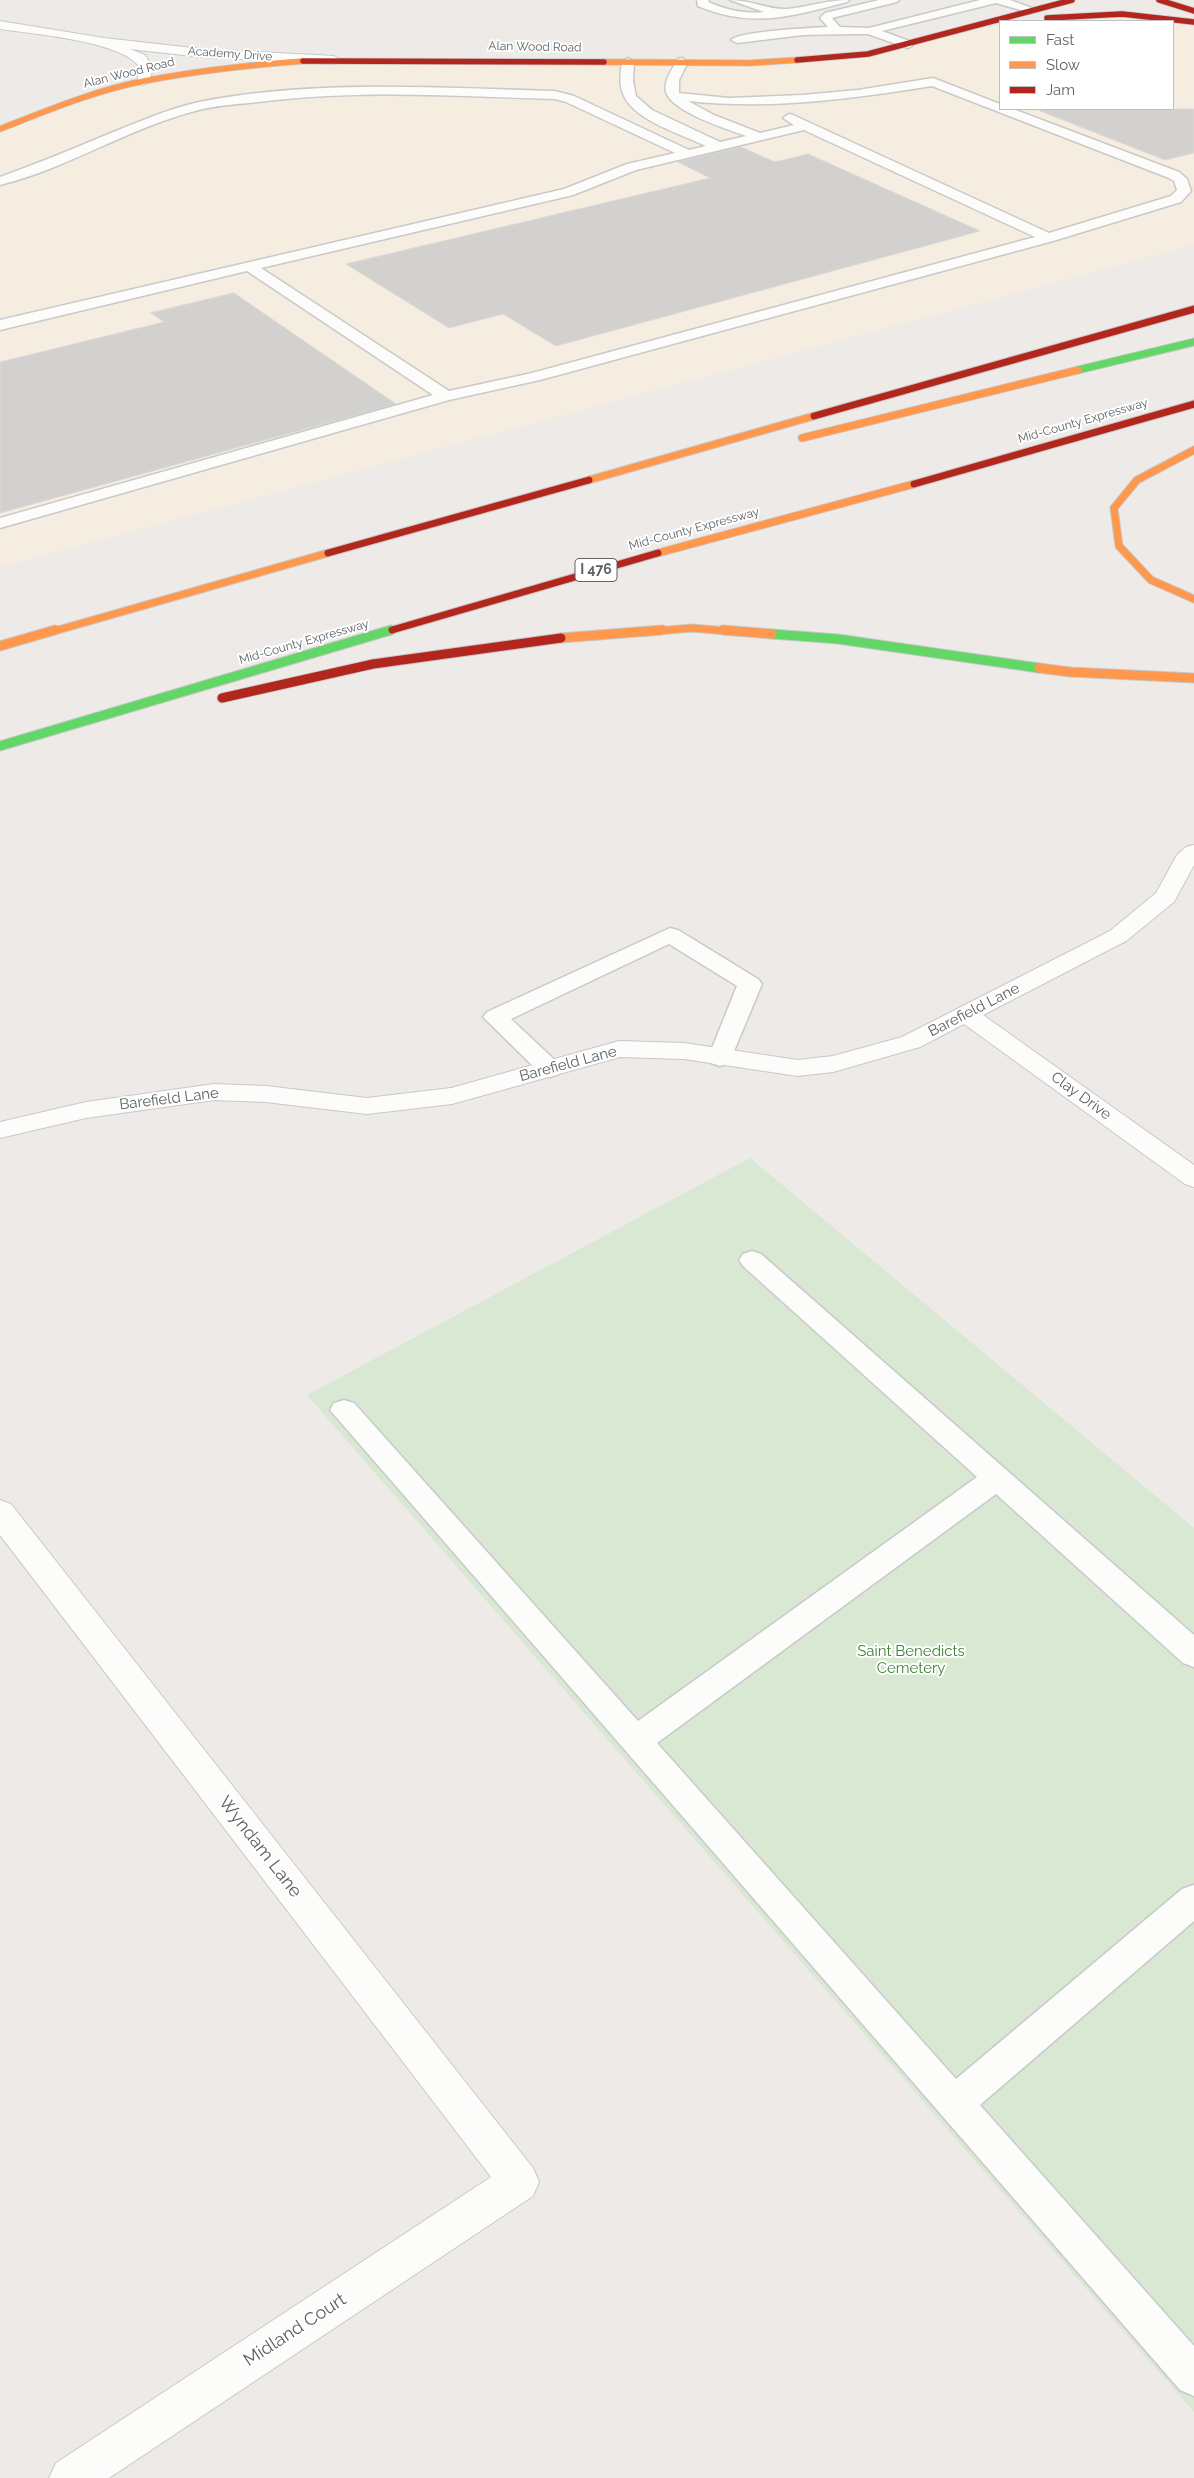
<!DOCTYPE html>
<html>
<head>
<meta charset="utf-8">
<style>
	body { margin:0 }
	#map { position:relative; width:1194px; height:2478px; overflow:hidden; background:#edeae7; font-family:Raleway,sans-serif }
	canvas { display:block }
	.legend { position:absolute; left:999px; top:20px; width:175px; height:90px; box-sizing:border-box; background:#fff; border:1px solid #bec0c1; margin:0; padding:6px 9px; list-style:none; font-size:15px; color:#5d6265 }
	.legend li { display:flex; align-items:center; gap:10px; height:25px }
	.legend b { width:25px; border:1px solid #bec0c1 }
</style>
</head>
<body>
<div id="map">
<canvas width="1194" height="2478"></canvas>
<ul class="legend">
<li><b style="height:6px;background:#63d668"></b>Fast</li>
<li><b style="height:6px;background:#ff974d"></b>Slow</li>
<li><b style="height:6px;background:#b3261e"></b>Jam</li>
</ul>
</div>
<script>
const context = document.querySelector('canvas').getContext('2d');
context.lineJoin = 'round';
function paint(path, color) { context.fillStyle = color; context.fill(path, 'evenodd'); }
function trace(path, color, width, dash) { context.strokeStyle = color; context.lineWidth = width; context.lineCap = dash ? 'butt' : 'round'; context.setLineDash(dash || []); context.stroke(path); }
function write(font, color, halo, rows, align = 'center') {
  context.font = font + ' Raleway,sans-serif'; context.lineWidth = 4; context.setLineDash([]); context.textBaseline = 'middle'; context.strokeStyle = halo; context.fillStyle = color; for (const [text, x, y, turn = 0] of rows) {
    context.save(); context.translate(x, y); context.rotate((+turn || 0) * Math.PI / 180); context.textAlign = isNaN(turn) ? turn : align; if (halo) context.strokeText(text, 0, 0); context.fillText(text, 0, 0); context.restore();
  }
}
paint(new Path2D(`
	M1077 15 1194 22V245L0 567V129L109 90 261 64 822 59 1000 26V109H1173V21H1026Z`), '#f6ede1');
paint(new Path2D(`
	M750 1158 1194 1528V2412L307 1395Z`), '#d8e8d3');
const building = new Path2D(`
	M1040 109H1194V153L1165 160 1040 111Z
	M741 147 775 162 808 154 980 231 556 346 503 314 449 328 346 264 710 178 678 162Z
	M234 293 396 404 0 513V362L164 322 151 313Z`);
paint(building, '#d3d1d0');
trace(building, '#dcd9d6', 1);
const lane = new Path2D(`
	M697 0H709L708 2C727 10 743 14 764 12L730 0C751 0 769 10 787 9 809 7 826 0 849 0L847 2C792 16 753 29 698 6Z
	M879 0H899L897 2 832 18 840 27 869 28 980 0H1010L1037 10 1031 13 996 3 882 31 912 42V46L908 48 868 34H852L803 35 737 43 731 40C740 31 811 28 828 27L820 18 825 13Z
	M628 58 634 62 633 81 636 96 652 110 720 142 746 136C727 129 672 112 666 92 663 82 673 67 678 59L682 58 688 62 679 80V93L729 98 802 95 858 90 933 78 1000 104V109H1013L1179 172 1187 179 1191 191 1181 202 1053 241 540 380 449 400 0 528V518L433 395 247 271 0 330V320L564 189 627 164 675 153 566 102 555 99C456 96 357 89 259 102 239 104 218 105 199 110 130 127 69 168 0 185V177C36 164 71 150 106 135 136 123 167 109 199 102 316 79 437 88 555 91L574 96 689 150 706 146C683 135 634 120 624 96 619 86 620 73 622 62ZM932 86 1169 178 1174 181 1177 190 1171 196 1049 233 793 115 789 114 783 118 794 125 760 133 714 115 688 101C770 110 851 99 932 86ZM804 130 1035 237 532 373 449 391 261 268 573 195 636 170Z
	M670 928 678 930 758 979 762 984 729 1063 720 1066 711 1063 708 1058 737 986 669 944 511 1019 559 1064 562 1069 559 1074 550 1077 541 1074 483 1017 487 1012Z
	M752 1251 761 1254 1194 1635V1667L1183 1663 996 1494 657 1743 956 2079 1182 1889 1194 1885V1921L980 2105 1194 2346V2396L1180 2390 330 1410 334 1403 344 1400 354 1403 638 1721 977 1477 743 1266 739 1260 743 1254Z`);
const street = new Path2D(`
	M0 21 104 38 202 49 334 56 340 60 334 64 202 57 130 49 145 55 153 69 149 81 143 85 137 81 141 69C126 41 32 34 0 29Z
	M1194 845V865L1174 902 1126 941 983 1015 1194 1165V1187L1185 1184 964 1024 920 1047 833 1072 798 1076 684 1059 620 1057 452 1104 367 1114 266 1102 214 1100 86 1118 0 1138V1122L86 1102 214 1084 266 1086 367 1098 451 1088 619 1041 684 1043 798 1060 833 1056 902 1037 1110 931 1156 893 1177 855 1186 847Z
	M0 1500 11 1504 533 2168 539 2182 533 2196 109 2478H49L56 2463 491 2177 0 1535Z`);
const fastFar1 = new Path2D(`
	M1078 370 1194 342
	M387 632 392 630`);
const fast = new Path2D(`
	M772 634 838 639 1039 668
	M0 746 391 630`);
const slowFar2 = new Path2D(`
	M604 62 750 63 797 60
	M0 129C46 111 96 90 144 81 196 71 250 65 303 61`);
const slowFar1 = new Path2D(`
	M802 438 1078 370
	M1194 450 1137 480 1114 508 1119 546 1151 580 1194 599
	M589 480 814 416
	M658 553 914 484
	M51 632 328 553
	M645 632 692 628 739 632`);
const slow = new Path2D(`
	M723 630 772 634
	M561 638 662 630
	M0 646 55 630
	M1039 668 1070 672 1194 678`);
const jamFar2 = new Path2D(`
	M1159 0 1194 11
	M1047 18 1122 14 1194 22
	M797 60 868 54 1072 0
	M303 61 604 62`);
const jamFar1 = new Path2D(`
	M814 416 1194 309
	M914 484 1194 404
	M328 553 589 480
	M392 630 658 553`);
const jam = new Path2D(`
	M222 698 373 664 561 638`);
trace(lane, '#c9c9c9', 3);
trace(street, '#c9c9c9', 2);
trace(fastFar1, '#c7c7c6', 9);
trace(fast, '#c7c7c6', 11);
trace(slowFar2, '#c7c7c6', 7);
trace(slowFar1, '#c7c7c6', 9);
trace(slow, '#c7c7c6', 11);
trace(jamFar2, '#c7c7c6', 7);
trace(jamFar1, '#c7c7c6', 9);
trace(jam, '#c7c7c6', 11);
paint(lane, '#fcfcfb');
paint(street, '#fcfcfb');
trace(fastFar1, '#63d668', 7);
trace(fast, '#63d668', 9);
trace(slowFar2, '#ff974d', 5.5);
trace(slowFar1, '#ff974d', 7);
trace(slow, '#ff974d', 9);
trace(jamFar2, '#b3261e', 5.5);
trace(jamFar1, '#b3261e', 7);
trace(jam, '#b3261e', 9);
write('12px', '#5d6265', '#fff', [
	["Alan Wood Road",535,47,1],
	["Academy Drive",230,54,4],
	["Alan Wood Road",129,73,-14],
	["Mid-County Expressway",1083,421,-16],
	["Mid-County Expressway",694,529,-15],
	["Mid-County Expressway",304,642,-16]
]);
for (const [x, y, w] of [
	[596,570,42]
]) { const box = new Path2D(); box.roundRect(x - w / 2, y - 11.5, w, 23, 4); context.fillStyle = '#fff'; context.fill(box); trace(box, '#5d6265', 1); }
write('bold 14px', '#5d6265', null, [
	["I 476",596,570]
]);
write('15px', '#5d6265', '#fff', [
	["Barefield Lane",974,1010,-27],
	["Barefield Lane",568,1064,-15],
	["Clay Drive",1081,1096,36],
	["Barefield Lane",169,1099,-7]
]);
write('15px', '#3e8236', '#fff', [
	["Saint Benedicts",911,1651],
	["Cemetery",911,1668]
]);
write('18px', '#5d6265', '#fff', [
	["Wyndam Lane",260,1847,52],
	["Midland Court",295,2330,-33]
]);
</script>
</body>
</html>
